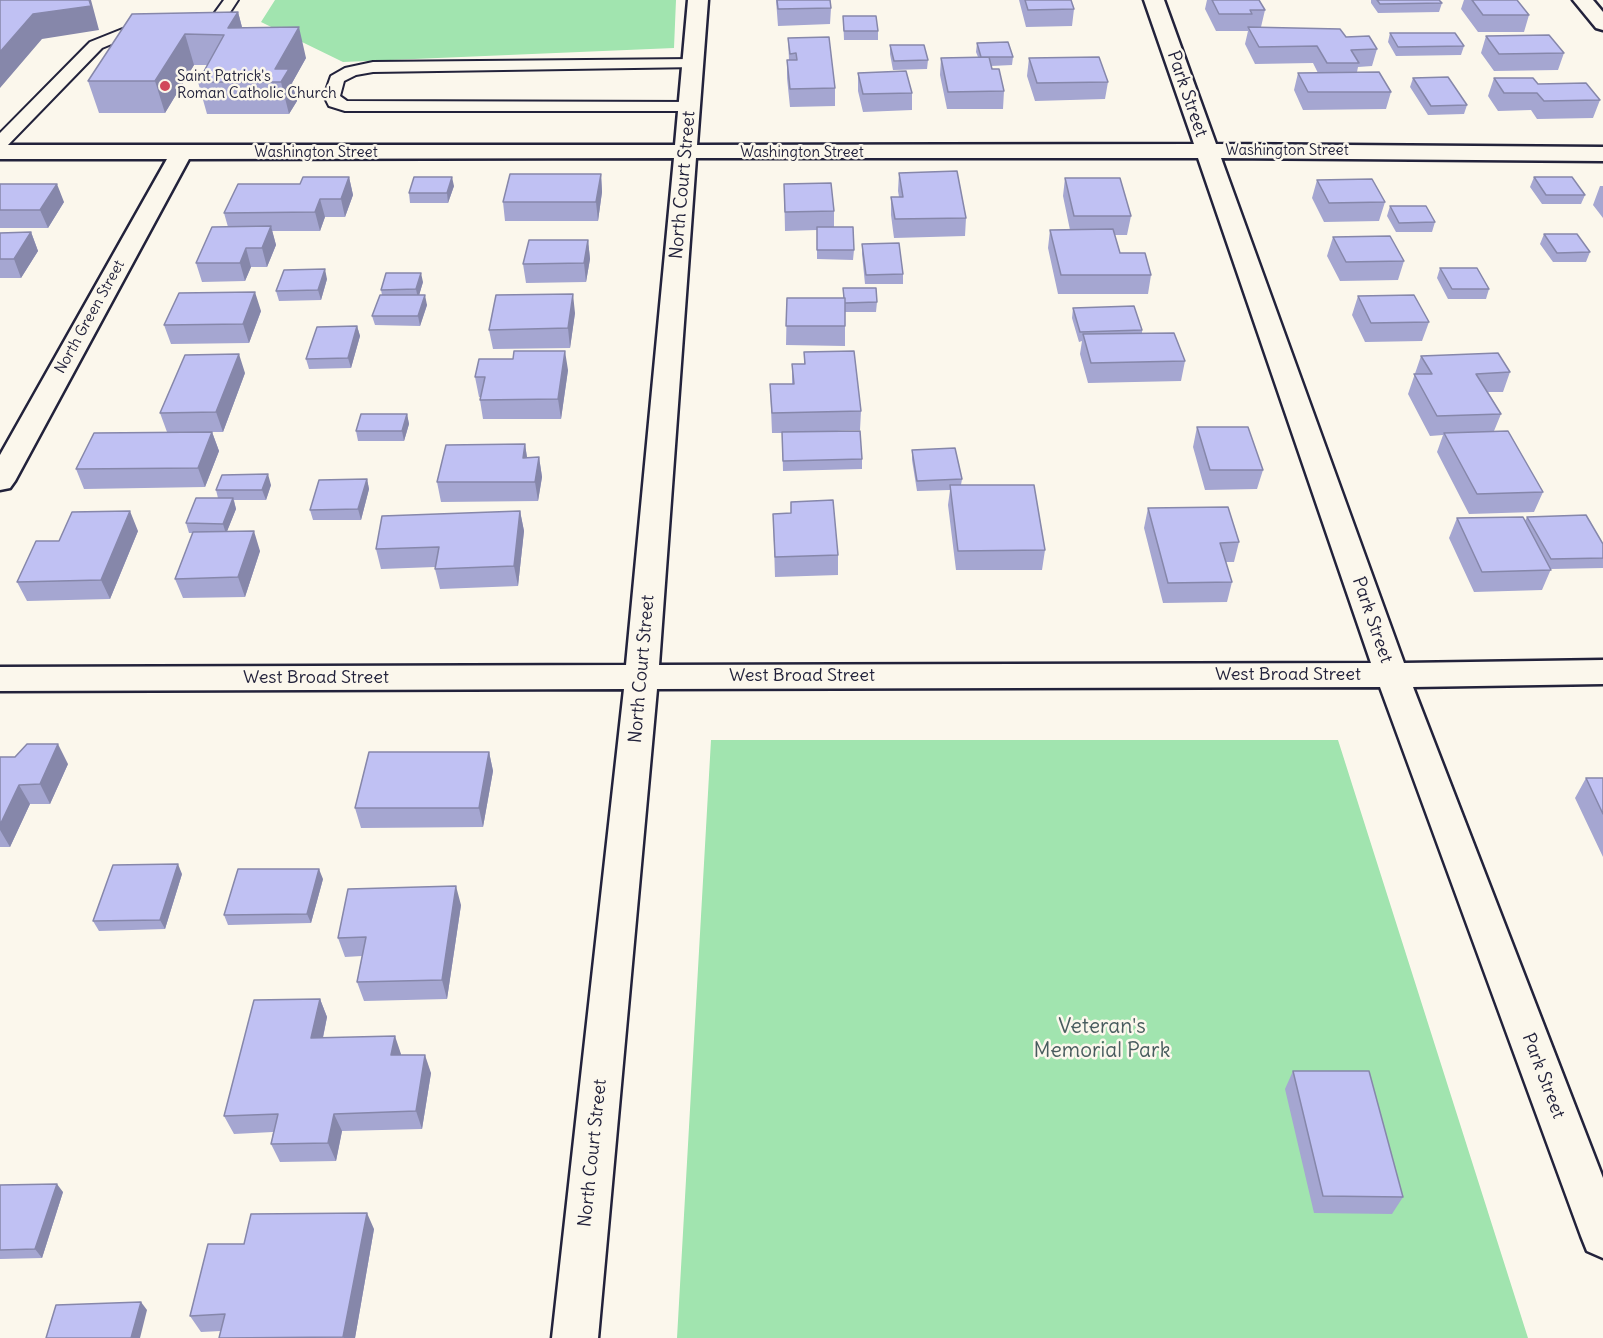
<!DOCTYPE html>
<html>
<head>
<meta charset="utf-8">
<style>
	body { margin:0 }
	canvas { display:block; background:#fbf7ec }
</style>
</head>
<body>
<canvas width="1603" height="1338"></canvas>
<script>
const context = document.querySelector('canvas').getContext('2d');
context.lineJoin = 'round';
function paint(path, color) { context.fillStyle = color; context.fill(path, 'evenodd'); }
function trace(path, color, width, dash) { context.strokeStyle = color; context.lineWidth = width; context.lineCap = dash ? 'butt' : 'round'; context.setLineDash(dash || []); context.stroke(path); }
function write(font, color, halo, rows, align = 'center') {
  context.font = font + ' Delius,sans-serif'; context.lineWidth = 5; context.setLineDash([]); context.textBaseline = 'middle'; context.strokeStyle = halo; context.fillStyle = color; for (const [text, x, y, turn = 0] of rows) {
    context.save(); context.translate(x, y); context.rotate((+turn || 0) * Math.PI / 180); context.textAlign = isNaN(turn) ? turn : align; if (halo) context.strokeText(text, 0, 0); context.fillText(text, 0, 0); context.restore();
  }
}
paint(new Path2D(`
	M275 0H676L674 48 343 62 261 22Z
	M711 740H1338L1528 1338H677Z`), '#a1e4af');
const service = new Path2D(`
	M224 0H238L221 26H190L187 23 190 20 211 18Z
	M150 18 155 20 158 23 155 26 102 48 6 147 0 148V133L90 42Z
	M693 59 699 61 701 64 699 67 373 72 356 75 344 81 340 96 347 101 696 102 698 106 690 111H345L329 106 324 96 331 76 345 68 373 62Z`);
const minor = new Path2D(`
	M688 0H708L697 145 1194 144 1144 0H1164L1216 144 1603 147V161L1221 158 1404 663 1603 660V684L1413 687 1603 1178V1258L1587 1251 1581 1236 1380 687 657 689 598 1338H552L624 689 0 691V667L626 665 674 158 189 159 15 481 10 488 0 490V455L167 159H0V145H675ZM696 158H1198L1371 663 659 665Z`);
const tertiary = new Path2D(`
	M1573 0H1593L1603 12V30L1596 28Z`);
trace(service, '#22223b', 4);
trace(minor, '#22223b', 5);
trace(tertiary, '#22223b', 5);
paint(service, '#fbf7ec');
paint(minor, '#fbf7ec');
paint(tertiary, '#fbf7ec');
paint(new Path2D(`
	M776 0H830L831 8 830 24 778 26Z
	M1019 0H1071L1074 9 1072 26 1026 27Z
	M1207 0H1259L1265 10 1261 27 1346 37 1377 49 1372 66 1358 67 1357 72 1391 92 1386 109 1303 110 1294 90 1298 73H1318L1313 63 1255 64 1245 44 1248 31H1216L1205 9Z
	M1371 0H1439L1442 3 1439 12 1378 13 1371 3Z
	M1464 0H1517L1529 15 1524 32H1478L1461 9Z
	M238 12 242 27 306 58 292 83 297 101 289 114H207L198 82 207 65H194L165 113H99L88 81 132 14Z
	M843 16 878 31V40H844Z
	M1390 33 1464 46 1461 55 1396 56 1388 42Z
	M1486 36 1564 53 1558 70 1494 71 1481 53Z
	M788 38 835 88V106L790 107 787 78V60H789Z
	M977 43 1013 57 1012 65 991 66 992 69 1004 91 1003 109H947L940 75 941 58 978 57 976 52Z
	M890 45 928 60 927 69 893 70 890 54Z
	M1029 58 1108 82 1105 99 1035 101 1027 76Z
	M858 73 912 93V110L863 112 858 91Z
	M1413 78 1467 105 1464 114 1428 115 1410 87Z
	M1494 78 1538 84 1600 100 1593 118 1537 119 1531 110 1498 111 1488 96Z
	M899 173 966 218 965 236 894 238 891 215V197H899L898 191Z
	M601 174 602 192 598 221H505L503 202Z
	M349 177 353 195 345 217H325L320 231H272L276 245 267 267H251L245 281 202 282 196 263 228 227 224 213 300 184Z
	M1534 177 1585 195 1581 204H1542L1530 187Z
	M1065 178 1131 216 1127 235H1115L1120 253 1151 275 1148 294H1058L1048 248 1050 230H1070L1063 196Z
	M1317 180 1385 202 1379 221 1324 222 1312 198Z
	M0 184 64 202 48 228H0Z
	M784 184 834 211V227L854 250 853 260 817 259V230L785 231Z
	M454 186 448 203H410L409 193Z
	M1600 186H1603V218L1593 205Z
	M1390 206 1435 222 1432 232H1396L1387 216Z
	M31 232 38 251 21 278H0V233Z
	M1544 234 1590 252 1586 262H1553L1540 244Z
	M1333 237 1404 261 1398 280 1340 281 1327 256Z
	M588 240 590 259 586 282 526 283 523 264Z
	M862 244 903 274V284H865L862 254Z
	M1440 268 1489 289 1486 299H1448L1437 278Z
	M327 279 321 300 279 301 276 291Z
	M423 282 419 295 427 305 420 326 375 325 372 316 382 295 381 290Z
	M1358 296 1429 322 1422 341 1365 342 1352 315Z
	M787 298 877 302 876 312H845V346L786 345Z
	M1073 308 1142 330V333L1185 361 1181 381 1088 383 1080 354 1082 341 1079 342 1072 318Z
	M261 311 249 343 171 344 164 325Z
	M575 313 570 348 493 349 489 330Z
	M357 326 360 336 351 368 309 369 306 359Z
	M804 352 861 411 860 430 812 432 862 459V469L783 471 782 433H772L770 384H792V364H804Z
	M1421 356 1510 372 1503 392H1488L1501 414 1494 431 1543 492 1534 512 1469 514 1437 452 1443 435 1430 436 1408 394Z
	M568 370 561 419H483L480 400 481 397H479L475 377Z
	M245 373 223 432H212L219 451 205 487 84 489 76 469 167 432 160 413Z
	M407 414 409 424 404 441H358L356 431Z
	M1197 427 1263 470 1257 489 1205 490 1193 447Z
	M525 444 527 458 539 457 542 477 538 501 441 502 437 482Z
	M912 450 962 479 961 485 1045 550 1042 570H956L948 505 950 490 917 491 912 460Z
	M367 479 369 489 361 520H313L310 510Z
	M271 485 266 500H234L236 509 227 531 260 551 245 597 183 598 175 579 193 533H189L186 523 218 498 216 490Z
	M1148 508 1239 542 1234 562H1226L1232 582 1227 602 1163 603 1144 528Z
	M520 511 524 531 518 586 440 589 435 569V567L381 569 376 549Z
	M791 513 838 555V575L775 577 773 514Z
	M1527 517 1603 544V568L1551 569 1542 590 1474 592 1449 538 1457 518 1525 521Z
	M138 531 110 599 27 601 17 582 59 541Z
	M489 752 493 771 483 827 361 828 355 808Z
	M0 757 68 764 50 804H30L10 847H0Z
	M1586 778H1603V857L1575 798Z
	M182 874 165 929 99 931 93 921Z
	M323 879 311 923 228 925 224 915Z
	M461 905 447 999 364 1001 357 982 362 956 345 957 338 938Z
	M320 999 327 1017 323 1038 401 1054V1055L431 1073 422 1129 342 1131 336 1161 280 1162 271 1144 273 1132 234 1134 224 1116Z
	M1293 1071 1403 1197 1392 1214 1314 1213 1285 1089Z
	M0 1185 63 1192 42 1258 0 1259Z
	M374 1229 355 1338H219L221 1331 201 1332 190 1316 244 1244Z`), '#a5a6d1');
paint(new Path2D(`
	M89 0H91L99 30 42 39 0 88V52L33 14Z
	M238 12 246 43 228 28Z
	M299 27 306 58 292 83 297 101 289 114 281 82 275 69Z
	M185 34 194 65 165 113 155 81Z
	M601 174 602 192 598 221 596 202Z
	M349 177 353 195 345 217 341 199Z
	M452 177 454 186 448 203 447 193Z
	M57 184 64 202 48 228 40 210Z
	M320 199 325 217 320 231 315 212Z
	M271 226 276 245 267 267 262 248Z
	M31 232 38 251 21 278 14 259Z
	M588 240 590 259 586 282 584 263Z
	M246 248 251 267 245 281 240 263Z
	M325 269 327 279 321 300 318 290Z
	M421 273 423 282 418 299 416 289Z
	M255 292 261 311 249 343 243 324Z
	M573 294 575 313 570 348 568 328Z
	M425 295 427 305 420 326 418 316Z
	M357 326 360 336 351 368 348 358Z
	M565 351 568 370 561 419 558 399Z
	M239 354 245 373 223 432 216 412Z
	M407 414 409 424 404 441 402 431Z
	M212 432 219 451 205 487 198 468Z
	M525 444 528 464 523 458Z
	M539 457 542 477 538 501 535 482Z
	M268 474 271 485 266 500 262 490Z
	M367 479 369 489 361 520 358 509Z
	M233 498 236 509 226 534 223 524Z
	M130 511 138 531 110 599 101 580Z
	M520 511 524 531 518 586 514 566Z
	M254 531 260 551 245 597 238 577Z
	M58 744 68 764 50 804 40 784Z
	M489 752 493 771 483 827 479 808Z
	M19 785 30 804 10 847 0 830V825Z
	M178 864 182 874 165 929 160 920Z
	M319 869 323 879 311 923 307 914Z
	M456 886 461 905 447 999 442 980Z
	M320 999 327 1017 319 1056 311 1038Z
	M395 1036 401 1054 398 1074 391 1055Z
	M425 1055 431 1073 422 1129 416 1111Z
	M334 1114 342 1131 336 1161 328 1143Z
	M57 1184 63 1192 42 1258 35 1249Z
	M367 1213 374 1229 355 1338H344L343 1337Z
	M141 1302 147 1310 140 1338H131Z`), '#8687aa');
const building = new Path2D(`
	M0 0H89L91 6 33 14 0 52Z
	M777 0H830L831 8 778 9Z
	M1025 0H1071L1074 9 1028 10Z
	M1212 0H1259L1265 10H1250L1252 14H1219Z
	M1377 0H1439L1442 3 1380 4Z
	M1472 0H1517L1529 15H1483Z
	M238 12 228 28 299 27 275 69H289L281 82H198L224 35 185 34 155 81H88L132 14Z
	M843 16H876L878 31H844Z
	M1248 27 1340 29 1346 37 1369 36 1377 49 1351 50 1359 63H1327L1317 46 1259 47Z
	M1390 33H1455L1464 46 1398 47Z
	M1549 35 1564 53 1499 54 1486 36Z
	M829 37 835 88 790 89 787 60H797L796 53 790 54 788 38Z
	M1008 42 1013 57H981L977 43Z
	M890 45H924L928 60 894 61Z
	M989 57 992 69H999L1004 91 948 92 941 58Z
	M1099 57 1108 82 1037 83 1029 58Z
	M906 71 912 93 863 94 858 73Z
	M1379 72 1391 92H1308L1298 73Z
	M1448 77 1467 105 1431 106 1413 78Z
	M1494 78H1533L1538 84 1586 83 1600 100 1544 101 1537 93H1504Z
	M957 171 966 218 895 219 891 197H903L899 173Z
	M510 174H601L596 202H503Z
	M303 177H349L341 199H320L315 212 224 213 238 184H300Z
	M414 177H452L447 193H409Z
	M1534 177H1572L1585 195H1546Z
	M1065 178H1120L1131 216H1074Z
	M1372 179 1385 202 1329 203 1317 180Z
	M831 183 834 211 785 212 784 184Z
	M0 184H57L40 210H0Z
	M1390 206H1426L1435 222 1399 223Z
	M271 226 262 248H246L240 263H196L212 227Z
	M817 227H853L854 250H817Z
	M1113 229 1120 253H1145L1151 275H1061L1050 230Z
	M31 232 14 259H0V233Z
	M1544 234H1577L1590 252 1557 253Z
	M1390 236 1404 261 1346 262 1333 237Z
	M529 240H588L584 263 523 264Z
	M899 243 903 274 866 275 862 244Z
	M1440 268H1477L1489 289H1452Z
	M325 269 318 290 276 291 284 270Z
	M386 273H421L416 289 381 290Z
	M843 288H876L877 302 845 303V298H844Z
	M255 292 243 324 164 325 179 293Z
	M573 294 568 328 489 330 496 295Z
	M380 295H425L418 316H372Z
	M1414 295 1429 322 1371 323 1358 296Z
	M787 298H845V326H786Z
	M1134 306 1142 330 1080 332 1073 308Z
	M357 326 348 358 306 359 317 327Z
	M1174 333 1185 361 1091 363 1083 334Z
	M514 351H565L558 399 480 400 485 377H475L479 359H513Z
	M854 351 861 411 772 413 770 384H794L792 364H805L804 352Z
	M1498 353 1510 372 1476 374 1501 414 1437 416 1414 374H1432L1421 356Z
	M239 354 216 412 160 413 185 355Z
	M361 414H407L402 431H356Z
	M1197 427H1248L1263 470H1210Z
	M860 431 862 459 783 461 782 432Z
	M1508 431 1543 492 1477 494 1444 433Z
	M212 432 198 468 76 469 94 433Z
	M525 444 523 458 539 457 535 482H437L446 445Z
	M955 448 962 479 917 481 912 450Z
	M268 474 262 490H216L222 475Z
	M367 479 358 509 310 510 319 480Z
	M950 485H1034L1045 550 958 551Z
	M196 498H233L223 524 186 523Z
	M833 500 838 555 775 557 773 514 791 513V502Z
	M1228 507 1239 542 1220 543 1232 582 1168 583 1148 508Z
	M130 511 101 580 17 582 36 541H59L72 512Z
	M520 511 514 566 435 569 439 547 376 549 382 516Z
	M1586 515 1603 544V558L1551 559 1527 517Z
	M1523 517 1551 570 1482 572 1457 518Z
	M254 531 238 577 175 579 193 532Z
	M27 744H58L40 784 19 785 0 825V757H15Z
	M369 752H489L479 808H355Z
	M1586 778H1603V814Z
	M178 864 160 920 93 921 113 865Z
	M238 869H319L307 914 224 915Z
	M456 886 442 980 357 982 366 937 338 938 348 889Z
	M320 999 311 1038 395 1036 391 1055H425L416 1111 334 1114 328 1143 271 1144 278 1114 224 1116 254 1000Z
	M1293 1071H1369L1403 1197 1323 1196Z
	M57 1184 35 1249 0 1250V1185Z
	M367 1213 343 1337 219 1338 225 1314 190 1316 208 1244H244L251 1214Z
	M141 1302 131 1338H46L56 1305Z`);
paint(building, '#c0c1f3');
trace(building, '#8687aa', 1.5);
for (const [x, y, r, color] of [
	[165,86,6,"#d1495b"]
]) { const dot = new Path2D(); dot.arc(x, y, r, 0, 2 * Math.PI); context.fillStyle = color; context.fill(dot); trace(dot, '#fbf7ec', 2); }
write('15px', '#22223b', '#fbf7ec', [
	["Saint Patrick's",177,77],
	["Roman Catholic Church",177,94]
], 'left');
write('15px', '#22223b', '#fbf7ec', [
	["Washington Street",1287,151],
	["Washington Street",316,153],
	["Washington Street",802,153],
	["North Green Street",90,317,-61]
]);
write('18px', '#22223b', '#fbf7ec', [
	["Park Street",1187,94,71],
	["North Court Street",683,185,-85],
	["Park Street",1372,620,71],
	["North Court Street",642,669,-85],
	["West Broad Street",1288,675],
	["West Broad Street",802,676],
	["West Broad Street",316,678],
	["Park Street",1543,1076,69],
	["North Court Street",593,1153,-84]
]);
write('21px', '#485c5e', '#fbf7ec', [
	["Veteran's",1102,1027],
	["Memorial Park",1102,1051]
]);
</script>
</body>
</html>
